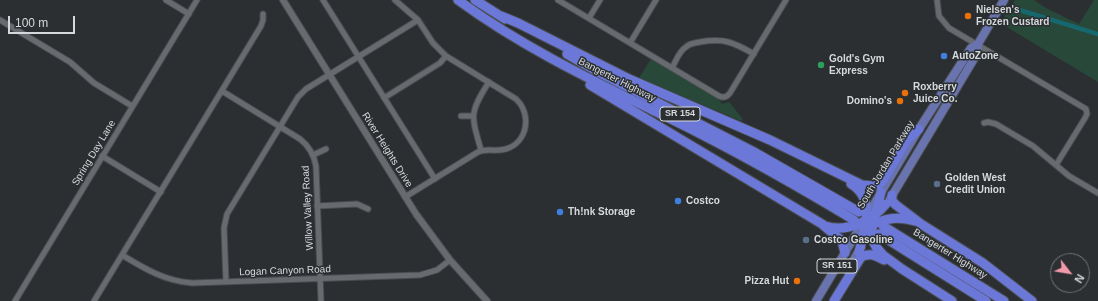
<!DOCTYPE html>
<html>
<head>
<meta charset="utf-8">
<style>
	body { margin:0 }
	#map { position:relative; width:1098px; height:301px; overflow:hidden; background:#2b2f32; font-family:Helvetica,sans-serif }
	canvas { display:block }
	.north { position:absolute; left:1050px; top:253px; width:40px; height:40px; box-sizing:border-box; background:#2b2f32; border:1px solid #6f7376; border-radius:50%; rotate:121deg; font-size:11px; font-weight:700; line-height:16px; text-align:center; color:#d6d9db }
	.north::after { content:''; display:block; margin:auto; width:14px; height:18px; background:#f39aa9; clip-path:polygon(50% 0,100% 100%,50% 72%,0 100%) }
	.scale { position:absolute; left:8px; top:16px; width:67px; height:18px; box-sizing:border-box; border:2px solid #d6d9db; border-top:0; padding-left:5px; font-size:12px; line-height:14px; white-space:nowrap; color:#d6d9db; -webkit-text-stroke:3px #2b2f32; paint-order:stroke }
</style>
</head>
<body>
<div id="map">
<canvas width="1098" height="301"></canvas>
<div class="north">N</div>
<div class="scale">100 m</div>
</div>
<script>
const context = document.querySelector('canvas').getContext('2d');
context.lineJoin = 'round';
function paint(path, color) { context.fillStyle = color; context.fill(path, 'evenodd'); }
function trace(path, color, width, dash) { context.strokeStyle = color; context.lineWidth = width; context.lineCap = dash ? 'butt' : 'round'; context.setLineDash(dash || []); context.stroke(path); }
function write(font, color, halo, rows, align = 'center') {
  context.font = font + ' Helvetica,sans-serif'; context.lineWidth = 3; context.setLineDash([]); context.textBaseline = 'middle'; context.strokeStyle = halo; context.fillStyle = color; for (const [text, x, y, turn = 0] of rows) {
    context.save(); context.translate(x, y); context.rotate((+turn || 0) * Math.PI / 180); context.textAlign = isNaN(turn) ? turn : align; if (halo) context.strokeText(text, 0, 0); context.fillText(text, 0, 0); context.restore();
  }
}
paint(new Path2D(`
	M1015 0H1034L1046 8 1079 24 1094 0H1098V82L1000 23Z
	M651 59 717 98 722 104 729 102 743 119 741 121 639 78Z`), '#284839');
trace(new Path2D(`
	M1013 8 1098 34`), '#17676e', 4.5);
const minor = new Path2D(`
	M166 0 189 14
	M323 0 435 179
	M395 0 418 20 433 43 446 56 516 99C532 114 528 142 506 149 496 152 487 148 478 152L405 197
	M558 0 719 96C723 98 727 97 730 93L786 0
	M937 0 939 16 949 28 1086 109 1087 114 1085 118 1056 165
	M589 18 600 0
	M0 20 70 62 94 83 132 106
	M630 43 656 0
	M672 68C676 61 679 51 686 47 690 43 695 43 700 42 724 38 733 42 754 54
	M222 91 300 139C309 146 314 155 316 166L321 301
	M384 98 440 63 446 56
	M461 116H473
	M984 123 988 122 996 124 1033 146 1069 176 1098 193
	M481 150C471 115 469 113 489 82
	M313 155 326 149
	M102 156 161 192
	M317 206 357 204 368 209
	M122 255C145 269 165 281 192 283L420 275 437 270 450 260
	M226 282 224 228 227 214 298 97 306 89 418 20
	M15 301 197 0
	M94 301 261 26 263 20V14`);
const tertiary = new Path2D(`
	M283 0 416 214 450 260 487 301`);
const primary = new Path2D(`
	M890 199 978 52V44L1004 0
	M848 270 861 247
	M816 301 919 129 971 48 978 44`);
const motorway = new Path2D(`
	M458 0C530 53 613 90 693 130 748 158 801 188 854 220
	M475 0 505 19
	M501 16 518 23 629 79 770 140 862 185 874 186 882 182 907 140 919 129
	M567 54 600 73 754 152 859 212
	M590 85 822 224 842 241 845 253
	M851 184C876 199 865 229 859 252
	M881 192 872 229V239L876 247 883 255 902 269 952 301
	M892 195V201L896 205 921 224 983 263 1032 301
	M871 225C887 218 899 216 915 221
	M825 226C847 233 872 221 886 204
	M883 226 1004 301
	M879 234 986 301
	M834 301 861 257C870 252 876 256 884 260`);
trace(minor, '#4a4d50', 7);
trace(tertiary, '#4a4d50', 8);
trace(primary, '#4a4d50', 10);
trace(motorway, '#4a4d50', 11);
trace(minor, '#676b6f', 5);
trace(tertiary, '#676b6f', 6);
trace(primary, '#6973ae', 8);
trace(motorway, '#6b78d8', 9);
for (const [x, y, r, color] of [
	[968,16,4,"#e8710a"],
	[944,56,4,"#3f7fe0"],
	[821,65,4,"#2e9e5b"],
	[905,93,4,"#e8710a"],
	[900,101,4,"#e8710a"],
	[937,184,4,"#5c6f8a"],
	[678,201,4,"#3f7fe0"],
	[560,212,4,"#3f7fe0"],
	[806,240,4,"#5c6f8a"],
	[797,281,4,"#e8710a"]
]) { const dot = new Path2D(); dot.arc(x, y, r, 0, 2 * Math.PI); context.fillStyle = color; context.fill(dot); trace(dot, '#2b2f32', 1.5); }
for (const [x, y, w] of [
	[680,114,40],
	[837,266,40]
]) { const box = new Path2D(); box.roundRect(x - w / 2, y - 7, w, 14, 3); context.fillStyle = '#2b2f32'; context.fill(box); trace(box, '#d6d9db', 1); }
write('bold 9px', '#d6d9db', null, [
	["SR 154",680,114],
	["SR 151",837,266]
]);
write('bold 10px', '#d6d9db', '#2b2f32', [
	["Nielsen's",976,10],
	["Frozen Custard",976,22],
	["AutoZone",952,56],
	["Gold's Gym",829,59],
	["Express",829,71],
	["Roxberry",913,87],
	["Juice Co.",913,99],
	["Domino's",892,101,"right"],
	["Golden West",945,178],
	["Credit Union",945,190],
	["Costco",686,201],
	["Th!nk Storage",568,212],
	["Costco Gasoline",814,240],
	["Pizza Hut",789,281,"right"]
], 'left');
write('10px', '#d6d9db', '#2b2f32', [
	["Bangerter Highway",617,80,27],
	["River Heights Drive",387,150,58],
	["Spring Day Lane",94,153,-59],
	["South Jordan Parkway",886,165,-59],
	["Willow Valley Road",308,208,-93],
	["Bangerter Highway",950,254,32],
	["Logan Canyon Road",285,271,-2]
]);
</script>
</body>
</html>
